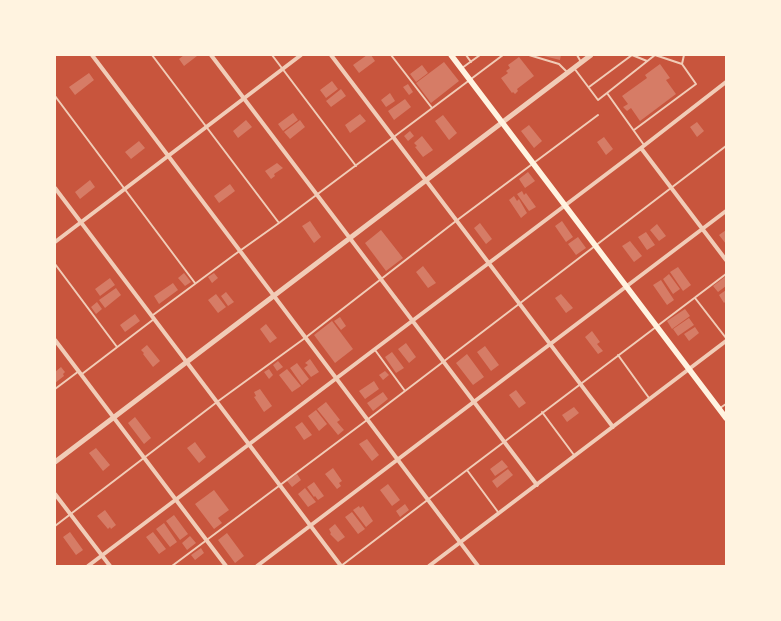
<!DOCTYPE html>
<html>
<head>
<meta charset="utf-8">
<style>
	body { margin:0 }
	#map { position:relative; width:781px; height:621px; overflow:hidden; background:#c8553d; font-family:Jost,sans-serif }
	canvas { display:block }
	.frame { position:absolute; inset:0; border:56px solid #fff3e0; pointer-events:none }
</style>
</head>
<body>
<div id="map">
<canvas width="781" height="621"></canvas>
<div class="frame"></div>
</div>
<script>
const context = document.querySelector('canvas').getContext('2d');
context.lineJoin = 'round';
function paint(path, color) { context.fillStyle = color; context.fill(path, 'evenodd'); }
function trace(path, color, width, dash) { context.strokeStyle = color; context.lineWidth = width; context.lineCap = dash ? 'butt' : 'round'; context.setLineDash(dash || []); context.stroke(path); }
paint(new Path2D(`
	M184 55H196L197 56 184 66 179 59Z
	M367 55H371L375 61 359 73 353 65Z
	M540 55H561L560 60Z
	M519 57 534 76 517 89 518 91 515 94 513 92 512 93 501 78 508 73 506 71 510 68 508 65Z
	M444 62 459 81 431 103 416 83Z
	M660 64 670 78 666 80 676 94 640 121 631 108 627 111 623 107 628 104 622 96 647 78 645 75Z
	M422 65 428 73 416 82 410 74Z
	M89 73 94 80 75 95 69 87Z
	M332 81 338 89 326 98 320 90Z
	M408 84 413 92 409 95 403 87Z
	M341 89 346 96 331 107 326 101Z
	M390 93 395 101 386 107 381 100Z
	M405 99 411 107 394 120 388 111Z
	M293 113 298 120 283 131 278 124Z
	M360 114 366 121 350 133 345 125Z
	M443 115 457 133 449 140 435 121Z
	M246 120 252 127 238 138 233 131Z
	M300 120 305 127 290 139 284 132Z
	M697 122 704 131 697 137 690 127Z
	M529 125 542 141 534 148 521 131Z
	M410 131 414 136 408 141 404 136Z
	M422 136 433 150 423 157 415 147 417 146 414 143Z
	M604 137 613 149 606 155 597 142Z
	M139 141 145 148 131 159 125 152Z
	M277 163 283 168 274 174 275 176 271 179 265 171Z
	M528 172 535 181 525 188 519 179Z
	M90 180 95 187 80 199 75 192Z
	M230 184 235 191 219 203 214 196Z
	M522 191 524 195 526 193 536 207 529 211 517 194Z
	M514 196 517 201 519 199 527 213 521 218 509 200Z
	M310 221 321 237 314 243 302 226Z
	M562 221 573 237 566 242 555 226Z
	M480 223 492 239 486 244 474 228Z
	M657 224 666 236 659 241 650 230Z
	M381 230 403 258 386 271 365 243Z
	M726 230V244L719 235Z
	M646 232 655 245 647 250 638 237Z
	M578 237 586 248 576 255 568 244Z
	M630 241 642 256 634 262 622 246Z
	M423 266 436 283 428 288 416 272Z
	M678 267 691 285 683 291 670 272Z
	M184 273 191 282 185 286 178 278Z
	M214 273 218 278 212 283 208 277Z
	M669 274 680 289 673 294 663 279Z
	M726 276V286L718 292 713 286Z
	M110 278 115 285 100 296 95 289Z
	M661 280 674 300 667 305 653 285Z
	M173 283 178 290 159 304 154 296Z
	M116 288 121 295 105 308 99 300Z
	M726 290V301L724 303 719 295Z
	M226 292 234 302 228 306 221 296Z
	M216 294 226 307 218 313 208 300Z
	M561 294 573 308 566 313 555 298Z
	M97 302 102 309 96 314 91 307Z
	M685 309 690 316 672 329 667 321Z
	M135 314 140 321 125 332 120 325Z
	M340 317 346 326 341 330 334 321Z
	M689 318 694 325 678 336 673 329Z
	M332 321 353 349 335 363 314 335Z
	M266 324 277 338 270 343 260 329Z
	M695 327 699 333 689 341 684 334Z
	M592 331 600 342 597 344 603 351 598 354 585 337Z
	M406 343 416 357 409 363 398 349Z
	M147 345 160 361 153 367 143 354 144 353 141 350Z
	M485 346 499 365 491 371 477 352Z
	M392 352 404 368 396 373 385 357Z
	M467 354 484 377 473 385 456 363Z
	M310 359 319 372 311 377 304 368 308 365 305 363Z
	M278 361 283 367 277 371 273 365Z
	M297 363 309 379 302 385 290 368Z
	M61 367 65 372 63 374 64 376 55 383V372Z
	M269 369 273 375 269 379 264 372Z
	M287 369 301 386 292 392 279 375Z
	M385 371 389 375 383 380 379 375Z
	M374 381 379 389 365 399 359 391Z
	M260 389 272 406 264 412 254 397 256 396 254 392Z
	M516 390 526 403 519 408 509 395Z
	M383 392 388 399 373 411 367 403Z
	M326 402 340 420 337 422 344 430 338 435 317 409Z
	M574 407 579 413 567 422 562 415Z
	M316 410 327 424 319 431 308 416Z
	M135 417 151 438 144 444 128 423Z
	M302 422 312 435 304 440 295 427Z
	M367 439 379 455 372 461 359 444Z
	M195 442 206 457 199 463 187 448Z
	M96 448 110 465 103 471 89 453Z
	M502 460 508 467 495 476 490 469Z
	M333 468 342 481 339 483 341 486 337 489 325 474Z
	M508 469 513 475 497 488 492 481Z
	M297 474 301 480 292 487 287 481Z
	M314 482 324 496 318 500 315 496 314 497 307 487Z
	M388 484 400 500 392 506 380 490Z
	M305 488 316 502 308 507 298 494Z
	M214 490 229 510 218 518 222 523 214 529 195 504Z
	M405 504 409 510 400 517 396 511Z
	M359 506 360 508 363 506 373 521 366 527 353 510Z
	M105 510 116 525 111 529 110 527 108 529 97 516Z
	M352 512 365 529 358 534 345 517Z
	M174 515 188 534 180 540 166 521Z
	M164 523 177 542 170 547 156 529Z
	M335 524 345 537 338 542 330 534 331 533 329 529Z
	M70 532 83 550 76 555 63 537Z
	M153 532 166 549 159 554 146 537Z
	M227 533 244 556 235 563 218 540Z
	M190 536 196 543 187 550 182 543Z
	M201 548 204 553 195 560 191 555Z`), '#d67c66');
trace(new Path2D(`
	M152 55 279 223
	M272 55 356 166
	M391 55 432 108
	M466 55 471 62
	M529 55 559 64 567 72
	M577 55 581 62
	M682 64 684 55
	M462 68 480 55
	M574 68 598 100 607 93 644 145
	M589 87 632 55 647 61
	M607 93 655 55 682 64 696 84 634 130
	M55 96 195 283
	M55 264 117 347
	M695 298 726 338
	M153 315 234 255 279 223 503 55
	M375 350 405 391
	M618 355 649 398
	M82 374 154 319
	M55 389 79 371
	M720 408 726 404
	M542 412 574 455
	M467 470 498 512
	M55 526 217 402 305 338 456 221 598 115
	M172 566 367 420 726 146
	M341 566 434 495 726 274`), '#f1ccb7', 2);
trace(new Path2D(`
	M92 55 478 566
	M211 55 537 485
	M331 55 613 427
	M641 148 726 260
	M55 188 341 566
	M55 242 301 55
	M55 340 226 566
	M55 494 110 566
	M88 566 641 148 726 82
	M257 566 726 211
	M429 566 726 341`), '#f1ccb7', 4);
trace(new Path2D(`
	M55 462 591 55`), '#f1ccb7', 5);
trace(new Path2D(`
	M451 55 726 418`), '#fff3e0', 5.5);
</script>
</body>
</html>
